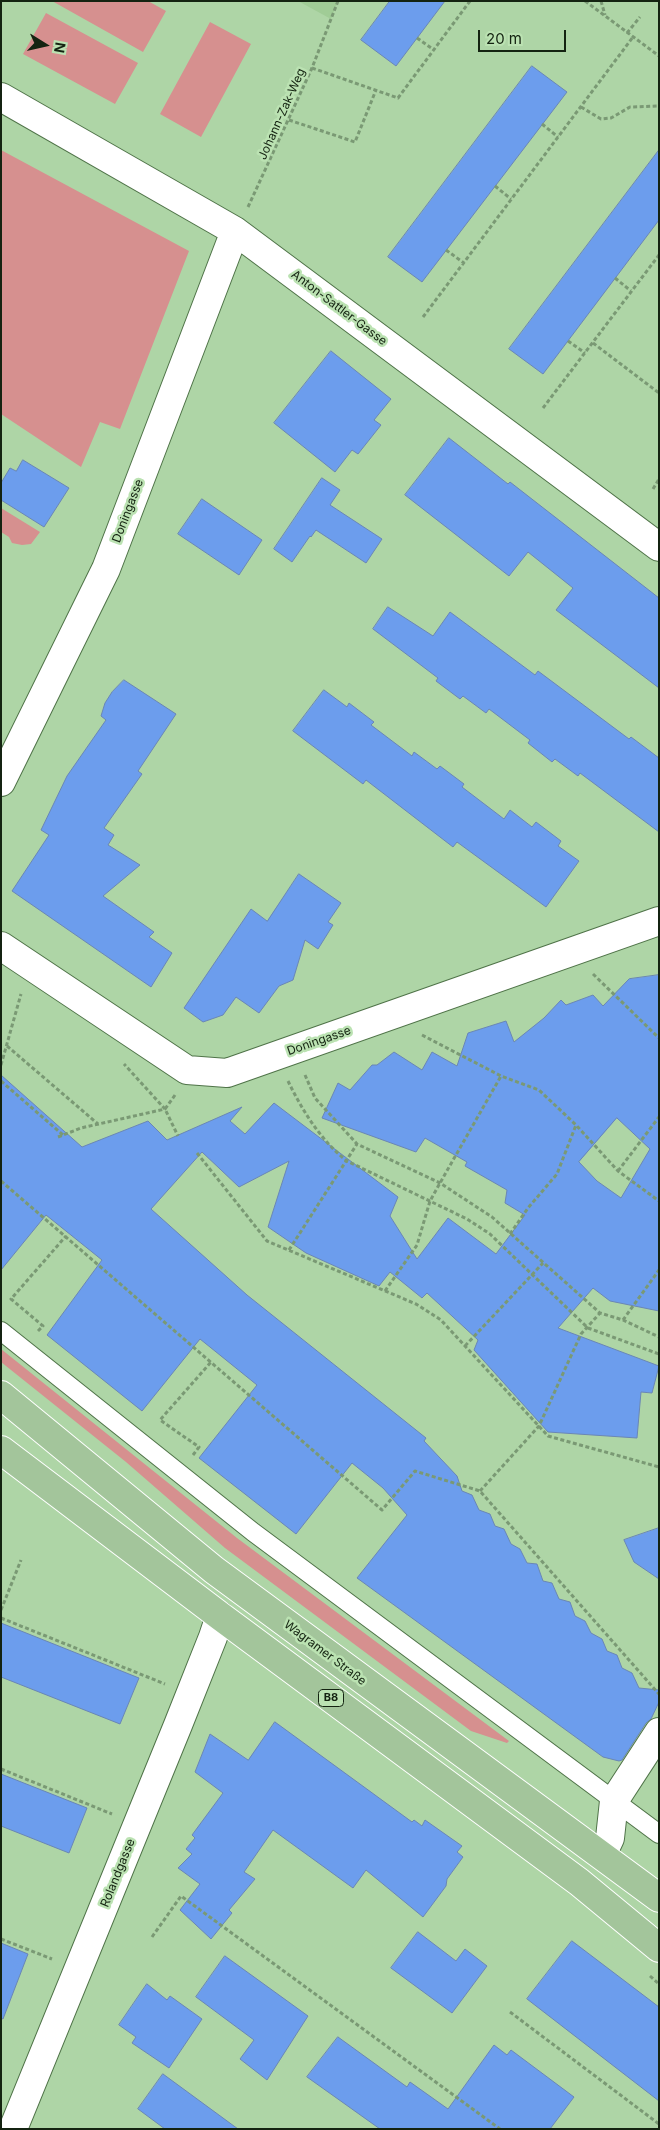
<!DOCTYPE html>
<html>
<head>
<meta charset="utf-8">
<style>
	body { margin:0 }
	#map { position:relative; width:660px; height:2130px; overflow:hidden; background:#aed5a6; font-family:Inter,sans-serif }
	canvas { display:block }
	.frame { position:absolute; inset:0; border:2px solid #142311; pointer-events:none }
	.north { position:absolute; left:20px; top:20px; width:50px; height:50px; -webkit-text-stroke:4px #bbe2b2; paint-order:stroke; rotate:100deg; font-size:14px; font-weight:700; line-height:20px; text-align:center; color:#142311 }
	.north::after { content:''; display:block; margin:auto; width:18px; height:22px; background:#142311; clip-path:polygon(50% 0,100% 100%,50% 72%,0 100%) }
	.scale { position:absolute; left:478px; top:30px; width:88px; height:22px; box-sizing:border-box; border:2px solid #142311; border-top:0; padding-left:6px; font-size:15px; line-height:18px; white-space:nowrap; color:#142311; -webkit-text-stroke:4px #bbe2b2; paint-order:stroke }
</style>
</head>
<body>
<div id="map">
<canvas width="660" height="2130"></canvas>
<div class="frame"></div>
<div class="north">N</div>
<div class="scale">20 m</div>
</div>
<script>
const context = document.querySelector('canvas').getContext('2d');
context.lineJoin = 'round';
function paint(path, color) { context.fillStyle = color; context.fill(path, 'evenodd'); }
function trace(path, color, width, dash) { context.strokeStyle = color; context.lineWidth = width; context.lineCap = dash ? 'butt' : 'round'; context.setLineDash(dash || []); context.stroke(path); }
function write(font, color, halo, rows, align = 'center') {
  context.font = font + ' Inter,sans-serif'; context.lineWidth = 5; context.setLineDash([]); context.textBaseline = 'middle'; context.strokeStyle = halo; context.fillStyle = color; for (const [text, x, y, turn = 0] of rows) {
    context.save(); context.translate(x, y); context.rotate((+turn || 0) * Math.PI / 180); context.textAlign = isNaN(turn) ? turn : align; if (halo) context.strokeText(text, 0, 0); context.fillText(text, 0, 0); context.restore();
  }
}
paint(new Path2D(`
	M298 1H338L331 19Z`), '#a0cc96');
paint(new Path2D(`
	M52 1H148L166 11 143 52Z
	M46 13 138 63 115 104 23 54Z
	M210 22 251 44 201 137 160 114Z
	M1 150 189 251 120 429 100 422 81 467 1 414Z
	M1 508 40 532 31 544 22 545 12 543 9 537 1 532Z
	M1 1349 237 1538 509 1741 507 1743 471 1731 225 1548 126 1462 1 1362Z`), '#d6908f');
const building = new Path2D(`
	M390 1H445L396 66 361 40Z
	M532 66 567 92 422 282 388 257Z
	M659 150V220L543 374 509 349Z
	M331 351 391 399 374 420 381 425 358 454 352 450 335 472 274 423Z
	M449 438 508 484 510 482 659 598V688L556 610 573 588 528 552 509 576 405 495Z
	M23 460 69 488 44 527 1 500V483L10 468 16 471Z
	M322 478 340 490 330 505 382 539 366 563 316 530 311 537 310 536 292 562 274 549Z
	M202 499 262 540 239 575 178 534Z
	M388 607 433 636 450 612 535 675 538 671 629 739 631 737 659 758V832L580 773 578 776 555 759 552 762 528 743 530 740 489 709 486 713 463 696 460 699 436 681 438 678 373 629Z
	M124 680 176 714 138 771 142 774 104 828 114 835 108 845 140 865 103 896 154 932 149 937 172 953 151 987 12 891 49 835 41 830 67 776 106 720 101 716 105 703 112 692Z
	M324 690 347 707 349 703 374 722 371 725 412 756 414 752 437 769 440 766 464 784 462 787 504 819 510 810 532 827 536 822 561 841 558 846 579 861 546 907 457 842 453 847 366 780 363 784 293 731Z
	M299 874 341 903 328 922 333 925 318 949 305 940 293 980 279 986 259 1013 236 997 223 1015 203 1022 184 1008 251 909 267 921Z
	M659 975V1311L610 1301 593 1288 558 1328 659 1366 652 1393 641 1392 637 1438 548 1432 474 1350 478 1340 427 1293 422 1298 390 1272 379 1286 306 1253 268 1227 289 1161 239 1187 202 1152 151 1209 247 1295 426 1438 424 1441 457 1476 462 1491 472 1495 479 1510 490 1514 495 1526 504 1529 511 1544 520 1549 527 1563 537 1564 543 1581 552 1583 559 1599 570 1602 575 1616 585 1621 591 1633 602 1639 607 1651 617 1655 622 1668 632 1673 639 1688 659 1690V1702L651 1719 646 1723 622 1760 619 1761 603 1757 357 1578 407 1515 383 1488 352 1463 296 1534 199 1458 257 1385 200 1339 142 1411 47 1335 102 1260 46 1215 1 1270V1075L82 1147 148 1121 167 1140 242 1107 230 1121 245 1134 274 1103 398 1197 390 1216 417 1259 448 1218 496 1254 525 1215 505 1203 507 1190 465 1166 467 1162 425 1138 416 1152 322 1118 338 1083 350 1090 372 1065H377L394 1052 422 1070 432 1052 457 1066 468 1033 506 1021 514 1042 544 1018 561 1000 566 1005 593 995 603 1006 629 979ZM617 1118 650 1149 621 1198 597 1181 579 1162Z
	M659 1528V1579L634 1562 624 1540Z
	M1 1623 139 1678 120 1724 1 1677Z
	M275 1722 412 1822 414 1820 422 1826 425 1820 462 1846 457 1852 463 1857 447 1879 446 1886 423 1917 366 1870 353 1888 273 1830 244 1872 255 1879 229 1910 232 1913 211 1939 180 1910 200 1884 178 1868 192 1854 186 1849 195 1838 192 1835 223 1793 195 1772 210 1734 248 1760Z
	M1 1774 87 1808 69 1853 1 1826Z
	M418 1932 456 1961 465 1949 487 1966 452 2013 391 1968Z
	M572 1941 659 2007V2101L527 1999Z
	M1 1943 28 1954 3 2019 1 2018Z
	M225 1956 308 2016 267 2080 240 2059 254 2040 196 1997Z
	M147 1984 167 2000 170 1996 202 2019 169 2068 132 2043 136 2037 119 2025Z
	M338 2037 407 2087 410 2082 448 2109 494 2045 507 2055 511 2050 574 2097 550 2129H380L307 2077Z
	M163 2074 238 2129H165L138 2109Z`);
paint(building, '#6c9ded');
trace(building, '#6a86b4', 1);
const service = new Path2D(`
	M1 1331 253 1532 659 1834`);
const minor = new Path2D(`
	M1 97 235 231 659 547
	M1 782 106 569 235 231
	M1 946 187 1070 227 1073 659 921
	M602 1855 610 1838 614 1801 659 1732
	M13 2129 178 1725 213 1637 220 1616`);
const primary = new Path2D(`
	M1 1395 214 1570 659 1898
	M1 1450 220 1616 579 1882 659 1948`);
trace(service, '#4f7348', 20);
trace(minor, '#4f7348', 30);
trace(primary, '#fff', 30);
trace(new Path2D(`
	M585 1 659 56
	M601 1 605 15
	M627 33 640 17
	M417 38 434 50
	M312 68 398 98 470 1
	M581 107 601 119 611 118 630 107 659 106
	M289 120 355 142 376 90
	M542 124 558 137
	M495 186 511 199
	M248 207 312 68 338 1
	M446 250 464 263
	M615 278 631 291
	M423 317 633 37
	M568 341 585 353
	M593 343 659 393
	M543 408 659 255
	M653 489 659 479
	M593 974 659 1038
	M422 1035 501 1076 539 1090 576 1125 618 1171 659 1201
	M7 1046 98 1124
	M1 1065 21 994
	M305 1075 315 1098 357 1144 440 1183 492 1217 600 1313 623 1320 659 1337
	M1 1081 63 1135
	M288 1081C302 1110 321 1141 347 1161L467 1219 490 1234 588 1328 659 1354
	M175 1095 165 1109 178 1136
	M58 1137 81 1128 165 1109 124 1064
	M197 1153 267 1241 416 1304 441 1320 548 1436 659 1467
	M618 1171 659 1117
	M1 1181 382 1510 415 1471 480 1491 659 1694
	M510 1234 528 1208 557 1174 576 1125
	M289 1250 357 1144
	M385 1291 417 1245 430 1201 440 1183 501 1076
	M623 1320 659 1270
	M38 1331 43 1326 11 1299 66 1236
	M465 1346 543 1263
	M193 1455 199 1447 160 1420 211 1362
	M480 1491 539 1426 581 1334 600 1313
	M1 1610 21 1560
	M1 1618 165 1684
	M1 1769 112 1814
	M152 1937 181 1896 500 2129
	M1 1939 52 1959
	M650 1976 659 1984
	M510 2012 659 2124`), '#7a9974', 3, [4, 2.5]);
trace(service, '#fff', 18);
trace(minor, '#fff', 28);
trace(primary, '#a3c59b', 28);
for (const [x, y, w] of [
	[331,1698,25]
]) { const box = new Path2D(); box.roundRect(x - w / 2, y - 8.5, w, 17, 4); context.fillStyle = '#bbe2b2'; context.fill(box); trace(box, '#142311', 1); }
write('bold 11px', '#142311', null, [
	["B8",331,1698]
]);
write('12px', '#142311', '#bbe2b2', [
	["Johann-Zak-Weg",282,114,-66],
	["Anton-Sattler-Gasse",339,308,37],
	["Doningasse",128,511,-69],
	["Doningasse",319,1041,-19],
	["Wagramer Straße",325,1653,37],
	["Rolandgasse",118,1873,-68]
]);
</script>
</body>
</html>
